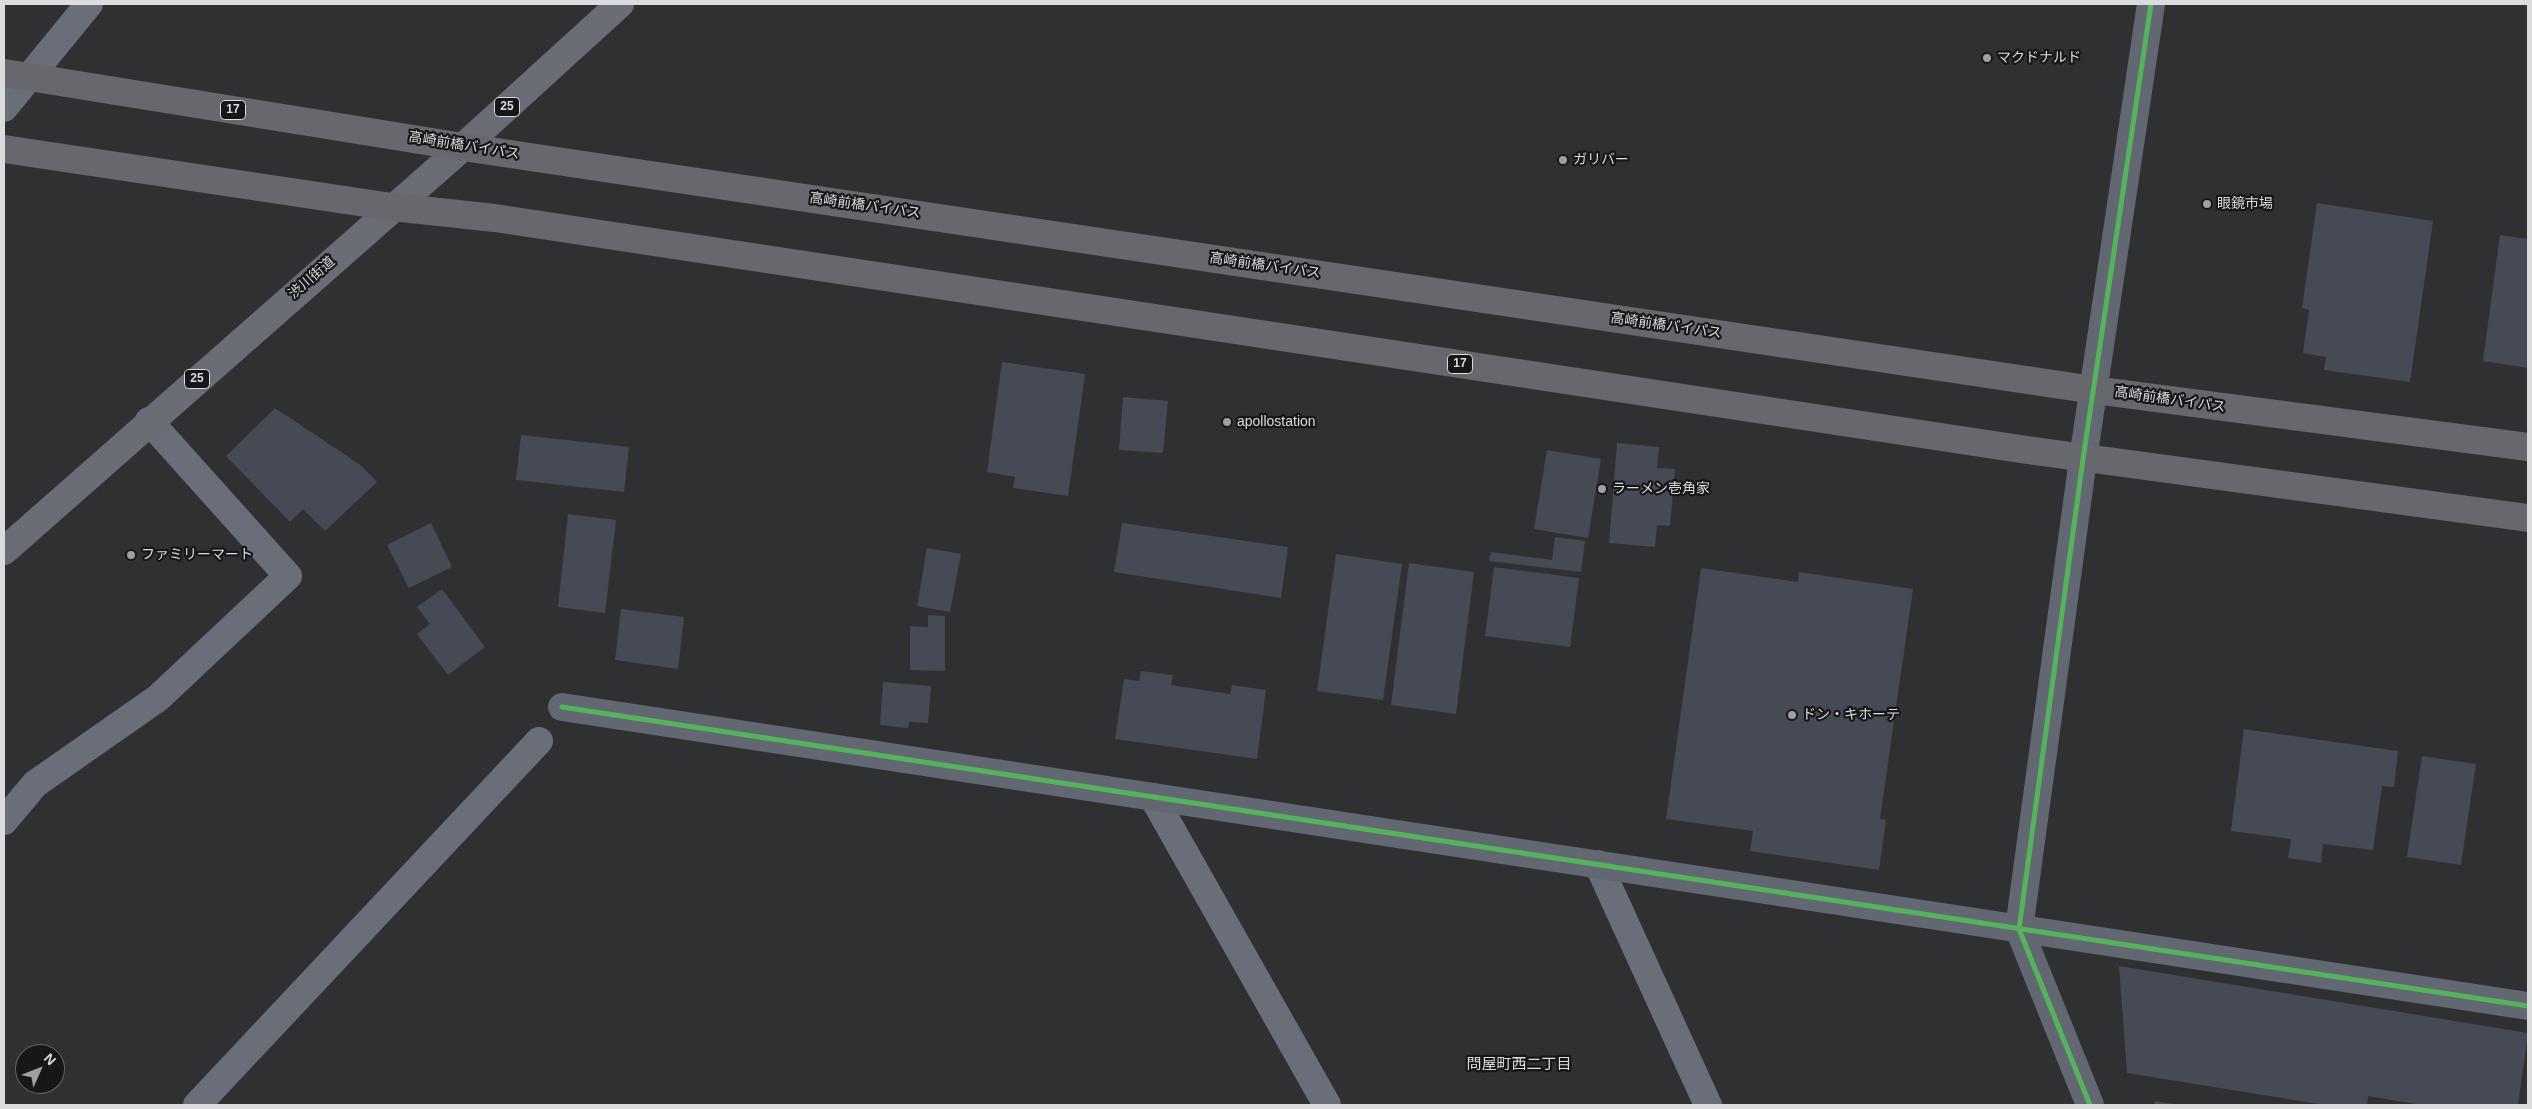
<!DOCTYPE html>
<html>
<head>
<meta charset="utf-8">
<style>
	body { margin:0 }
	#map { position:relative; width:2532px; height:1109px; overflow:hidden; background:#2f3032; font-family:Arial,sans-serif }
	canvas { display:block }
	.frame { position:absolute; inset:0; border:5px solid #dbdcde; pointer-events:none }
	.north { position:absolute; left:15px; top:1044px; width:50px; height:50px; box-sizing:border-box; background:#171719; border:1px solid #656668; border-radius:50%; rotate:46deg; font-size:14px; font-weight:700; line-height:20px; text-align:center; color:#dbdcde }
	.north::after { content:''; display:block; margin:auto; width:18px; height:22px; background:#9fa0a2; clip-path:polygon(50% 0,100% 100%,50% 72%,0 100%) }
</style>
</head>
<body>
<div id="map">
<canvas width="2532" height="1109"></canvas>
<div class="frame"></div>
<div class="north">N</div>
</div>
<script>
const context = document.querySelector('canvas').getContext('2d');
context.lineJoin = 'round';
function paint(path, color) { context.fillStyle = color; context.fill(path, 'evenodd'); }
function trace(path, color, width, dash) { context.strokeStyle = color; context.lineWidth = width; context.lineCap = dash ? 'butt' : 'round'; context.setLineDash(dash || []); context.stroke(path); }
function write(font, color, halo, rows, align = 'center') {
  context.font = font + ' Arial,"Noto Sans JP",sans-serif'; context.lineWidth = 4.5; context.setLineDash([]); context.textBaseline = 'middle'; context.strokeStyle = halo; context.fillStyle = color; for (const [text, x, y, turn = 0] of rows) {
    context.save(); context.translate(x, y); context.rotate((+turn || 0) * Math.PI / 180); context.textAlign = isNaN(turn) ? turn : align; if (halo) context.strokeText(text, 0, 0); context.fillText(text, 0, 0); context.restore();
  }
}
paint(new Path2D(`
	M2317 203 2433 221 2410 382 2324 370 2326 357 2303 353 2309 310 2302 308Z
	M2500 235 2528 239V368L2483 361Z
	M1002 362 1085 374 1068 496 1013 488 1015 477 987 472Z
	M1123 397 1168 401 1163 453 1119 450Z
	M275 408 359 464 377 482 325 531 303 509 290 522 226 456Z
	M521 435 629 447 624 492 516 480Z
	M1617 443 1659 447 1657 468 1675 469 1670 526 1657 525 1655 547 1609 543Z
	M1547 450 1601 459 1588 538 1534 529Z
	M568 514 616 520 605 613 558 607Z
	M431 523 452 567 409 588 387 545Z
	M1122 523 1288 547 1281 598 1114 572Z
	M1555 537 1585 541 1581 572 1489 561 1491 552 1552 560Z
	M927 548 961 554 950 612 917 606Z
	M1336 554 1402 564 1383 700 1317 691Z
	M1409 563 1474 572 1456 714 1391 705Z
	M1494 567 1579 578 1570 647 1485 636Z
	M1701 568 1798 582 1799 572 1913 589 1880 819 1886 820 1879 870 1750 851 1753 831 1666 819Z
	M442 589 485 647 448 675 417 634 430 624 417 607Z
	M621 609 684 617 678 669 615 660Z
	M928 615 945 616V671L910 670V626L928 627Z
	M1141 671 1173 675 1171 685 1230 694 1232 685 1266 690 1257 759 1115 739 1124 679 1139 681Z
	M883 682 931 686 928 723 909 722 908 728 880 725Z
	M2244 729 2398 751 2394 787 2382 786 2373 850 2323 844 2321 863 2288 858 2291 839 2231 831Z
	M2422 756 2476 764 2461 865 2407 857Z
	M2119 966 2528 1033 2518 1105H2422L2368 1096 2367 1105H2325L2127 1073Z
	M2155 1101 2174 1104V1105H2154Z`), '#464a54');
trace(new Path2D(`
	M4 108 89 4
	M1153 797 1327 1105
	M4 821 35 784 158 698 288 576 149 421
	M1598 864 1708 1105
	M197 1105 539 741`), '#6a6e79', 28);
trace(new Path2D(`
	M562 707 2528 1006
	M2090 1105 2019 929 2083 459 2151 4`), '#636772', 28);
trace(new Path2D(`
	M4 551 463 147 620 4`), '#6a6c76', 28);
trace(new Path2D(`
	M4 73 463 147 2094 390 2528 447
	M4 149 392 207 495 218 2027 450 2528 518`), '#66686e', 28);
trace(new Path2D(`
	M562 707 2528 1006
	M2090 1105 2019 929 2083 459 2151 4`), '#56b35d', 5);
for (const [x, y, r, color] of [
	[1987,58,5,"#9fa0a2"],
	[1563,160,5,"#9fa0a2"],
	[2207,204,5,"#9fa0a2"],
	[1227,422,5,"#9fa0a2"],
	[1602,489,5,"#9fa0a2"],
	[131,555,5,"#9fa0a2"],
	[1792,715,5,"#9fa0a2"]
]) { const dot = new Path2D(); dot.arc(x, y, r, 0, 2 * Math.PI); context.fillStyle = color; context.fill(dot); trace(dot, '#171719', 2); }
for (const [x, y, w] of [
	[507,107,25],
	[233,110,25],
	[1460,364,25],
	[197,379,25]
]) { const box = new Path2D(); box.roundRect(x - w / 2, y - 9.5, w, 19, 4); context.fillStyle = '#171719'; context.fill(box); trace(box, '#dbdcde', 1); }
write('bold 12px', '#dbdcde', null, [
	["25",507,107],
	["17",233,110],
	["17",1460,364],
	["25",197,379]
]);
write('14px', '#dbdcde', '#171719', [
	["マクドナルド",1997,58],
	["ガリバー",1573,160],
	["眼鏡市場",2217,204],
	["apollostation",1237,422],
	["ラーメン壱角家",1612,489],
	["ファミリーマート",141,555],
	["ドン・キホーテ",1802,715]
], 'left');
write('14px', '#dbdcde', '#171719', [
	["高崎前橋バイパス",464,146,9],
	["高崎前橋バイパス",865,206,8],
	["高崎前橋バイパス",1265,266,8],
	["渋川街道",312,278,-41],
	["高崎前橋バイパス",1666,326,8],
	["高崎前橋バイパス",2170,400,8]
]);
write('15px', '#dbdcde', '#171719', [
	["問屋町西二丁目",1519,1065]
]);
</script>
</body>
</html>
